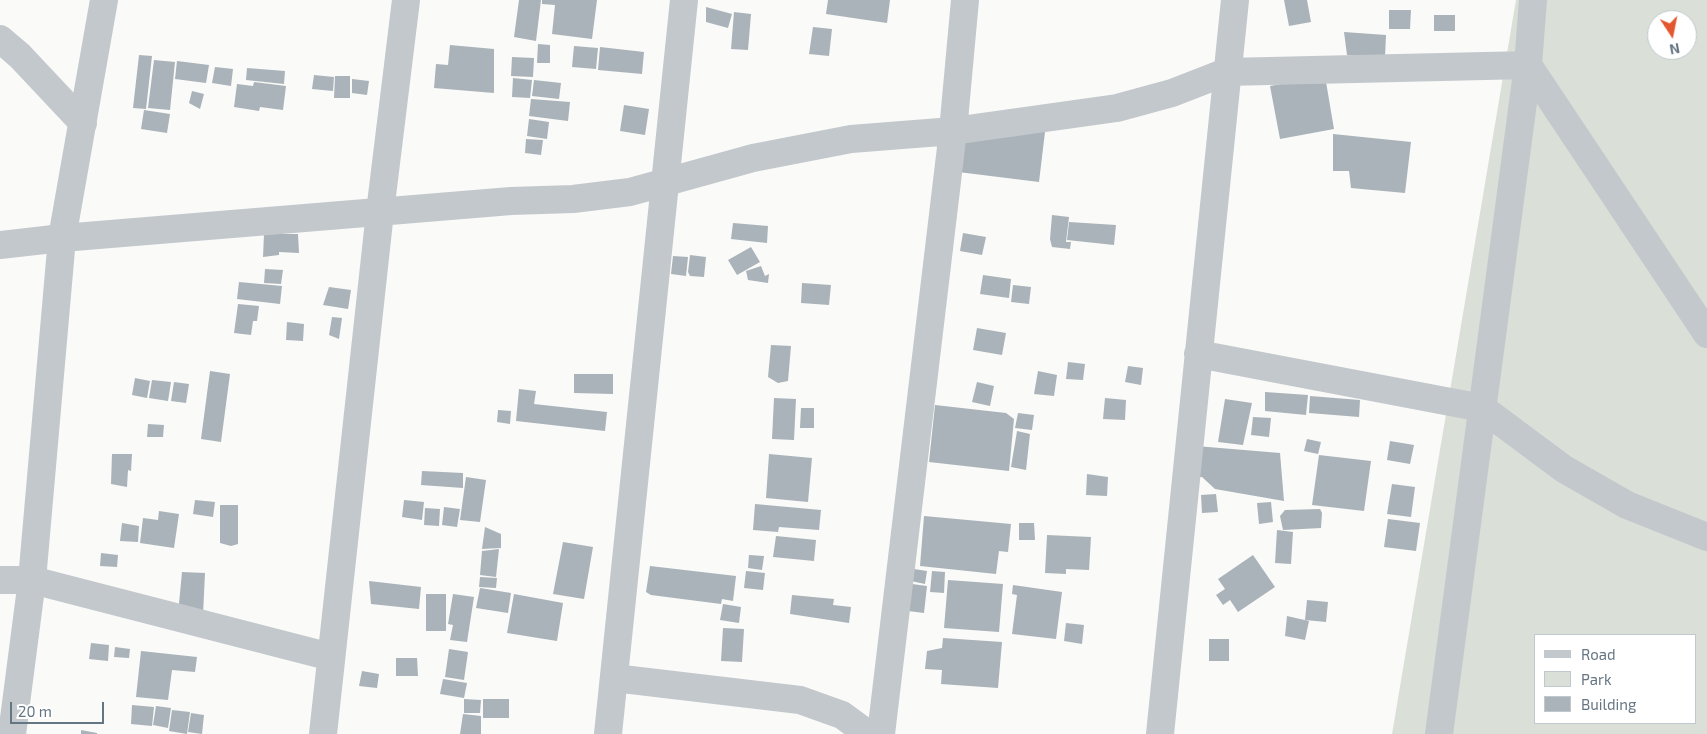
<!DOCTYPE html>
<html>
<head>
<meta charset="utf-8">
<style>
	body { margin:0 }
	#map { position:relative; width:1707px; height:734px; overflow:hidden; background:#fafaf8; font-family:"Exo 2",sans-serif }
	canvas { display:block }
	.legend { position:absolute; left:1534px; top:634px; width:162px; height:90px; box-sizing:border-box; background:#fff; border:1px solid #c1c8cd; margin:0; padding:6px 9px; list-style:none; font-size:15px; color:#657683 }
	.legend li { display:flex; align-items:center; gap:10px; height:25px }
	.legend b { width:25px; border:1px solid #c1c8cd }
	.north { position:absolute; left:1647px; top:10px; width:50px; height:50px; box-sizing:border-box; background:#fff; border:1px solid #c1c8cd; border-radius:50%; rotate:169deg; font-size:14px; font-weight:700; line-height:20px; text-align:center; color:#657683 }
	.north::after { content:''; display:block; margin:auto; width:18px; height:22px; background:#e4572e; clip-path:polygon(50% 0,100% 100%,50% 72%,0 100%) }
	.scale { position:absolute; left:10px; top:702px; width:94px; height:22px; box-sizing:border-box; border:2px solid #657683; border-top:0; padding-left:6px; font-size:15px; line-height:18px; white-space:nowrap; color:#657683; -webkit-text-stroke:4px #fff; paint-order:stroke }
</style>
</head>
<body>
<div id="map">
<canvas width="1707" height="734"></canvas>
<ul class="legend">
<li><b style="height:6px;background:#c3c8cc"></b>Road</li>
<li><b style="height:14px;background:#dadfd7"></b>Park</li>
<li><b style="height:14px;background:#aab3b9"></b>Building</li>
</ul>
<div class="north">N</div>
<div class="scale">20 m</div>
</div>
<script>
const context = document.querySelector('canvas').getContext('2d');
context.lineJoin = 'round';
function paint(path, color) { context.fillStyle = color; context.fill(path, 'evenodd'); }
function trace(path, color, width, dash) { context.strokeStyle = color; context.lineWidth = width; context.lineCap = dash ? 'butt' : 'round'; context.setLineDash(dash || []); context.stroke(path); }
paint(new Path2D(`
	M1516 0H1707V734H1392ZM1657 20H1687V50H1657ZM1536 635H1696V723H1536Z`), '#dadfd7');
paint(new Path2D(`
	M519 0H541L536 41 514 37Z
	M542 0H597L592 39 552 34 555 5 542 4Z
	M828 0H890L887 23 826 14Z
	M1284 0H1307L1311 22 1289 26Z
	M706 7 732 14 728 28 706 22Z
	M1389 10H1411L1410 29H1389Z
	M734 12 751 14 748 50 731 49Z
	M1434 15H1455V31H1434Z
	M813 27 832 29 829 56 809 54Z
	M1344 32 1386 35 1385 57 1347 55Z
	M538 44 550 45V63H537Z
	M450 45 494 49V93L434 88 436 64 448 65Z
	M574 46 598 48 596 69 572 67Z
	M600 47 644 52 642 74 598 70Z
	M139 55 152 56 146 109 133 108Z
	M512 57 534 58 533 77 511 76Z
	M154 60 175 62 170 110 148 108Z
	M177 61 209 65 206 83 175 79Z
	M215 67 233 69 231 86 212 83Z
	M247 68 285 71 284 84 246 80Z
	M314 75 334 77 333 91 312 89Z
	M335 76H350V98H334Z
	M1325 76 1334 129 1280 139 1270 86Z
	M513 78 532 80 530 98 512 97Z
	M352 79 369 81 367 95 352 93Z
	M534 80 561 83 559 99 532 96Z
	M254 82 286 86 283 110 260 107 259 111 234 107 237 84 253 86Z
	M192 91 204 94 200 109 189 103Z
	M531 99 570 102 568 121 529 116Z
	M624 105 649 109 645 135 620 131Z
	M144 110 170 114 167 133 141 129Z
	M529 119 549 122 547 139 527 136Z
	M949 119 1045 132 1039 182 942 170Z
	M1333 134 1411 142 1405 193 1351 188 1349 171H1333Z
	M526 139 543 140 541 155 525 153Z
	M1052 215 1069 217 1066 242H1071L1070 249 1052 247 1050 239Z
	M1069 222 1116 225 1114 245 1067 240Z
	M733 223 768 226 767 243 731 239Z
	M963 233 986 237 982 255 960 251Z
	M264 234H298L299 253 279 252V255L263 257Z
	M751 247 760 262 737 275 728 260Z
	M690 255 706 257 704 277 690 276 688 272Z
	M673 256 688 257 686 276 671 274Z
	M761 266 765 276 769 274 768 283 748 280 746 271Z
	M265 269 283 270 281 284 264 283Z
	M983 275 1011 279 1009 298 980 294Z
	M239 282 282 286 280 304 237 299Z
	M802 283 831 285 829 305 801 303Z
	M1013 285 1031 287 1029 304 1011 302Z
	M329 287 351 290 348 309 323 305Z
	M238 304 259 306 257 321H253L251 335 234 333Z
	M332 317 342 318 339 339 329 335Z
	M287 322 304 324 303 341 286 340Z
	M977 328 1006 333 1002 355 973 350Z
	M771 345 791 346 788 381 778 383 768 377Z
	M1068 362 1085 364 1083 380 1066 379Z
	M1128 366 1143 368 1141 385 1125 382Z
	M210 371 230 374 221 442 201 439Z
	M1038 371 1057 375 1054 396 1034 394Z
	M574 374H613V394L574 393Z
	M135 378 150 381 147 398 132 395Z
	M152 380 171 382 168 401 149 398Z
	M174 382 189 384 186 403 171 401Z
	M977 382 994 386 990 406 972 402Z
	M519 389 536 391 534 404 607 412 605 431 516 421Z
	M1265 392 1308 395 1306 415 1265 411Z
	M1310 396 1360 400 1359 417 1309 413Z
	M774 398 796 399 794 440 772 439Z
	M1105 398 1126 400 1125 420 1103 419Z
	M1225 399 1252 403 1243 445 1218 442Z
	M935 405 1006 413 1014 419 1009 471 929 462Z
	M801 408H814V428H800Z
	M498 410 511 411 510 424 497 422Z
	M1018 413 1034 415 1032 430 1015 428Z
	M1253 417 1271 418 1269 437 1251 435Z
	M148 424 164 425 163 437H147Z
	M1017 431 1030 434 1026 470 1011 467Z
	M1307 439 1321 442 1318 454 1304 451Z
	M1390 441 1414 445 1410 464 1387 460Z
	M1196 446 1280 453 1284 501 1215 489 1202 477H1193Z
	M112 454H132L131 471 128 470 127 487 111 484Z
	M769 454 812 458 808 502 766 498Z
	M1319 455 1371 461 1364 511 1312 505Z
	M422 471 463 473V488L421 485Z
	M1087 474 1108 477 1107 496 1086 495Z
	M466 477 486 480 480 522 460 520Z
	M1392 484 1415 487 1411 517 1387 514Z
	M1216 494 1218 512 1202 513 1201 495Z
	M195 500 215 502 213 517 193 514Z
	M404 500 424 502 422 520 402 517Z
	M1271 502 1273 522 1259 524 1257 503Z
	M755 504 821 510 819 530 779 527 778 532 753 530Z
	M220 505H238V544L231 546 220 543Z
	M444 507 460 509 457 527 442 525Z
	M425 508 440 509 439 526 424 525Z
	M1320 509 1322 513 1321 528 1283 530 1280 516 1285 510Z
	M159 511 179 514 174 548 140 543 143 518 158 520Z
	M924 516 1011 524 1008 552 999 551 996 574 920 566Z
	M1388 519 1420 523 1416 551 1384 547Z
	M122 523 139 526 138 542 120 541Z
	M1019 523H1034L1035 540H1019Z
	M485 527 501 534V548L482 549Z
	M1277 530 1293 532 1291 564 1275 563Z
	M1047 535 1091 537 1089 570 1066 569V574L1045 573Z
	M776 536 816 540 814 561 773 557Z
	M563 542 593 547 584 599 553 594Z
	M499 549 496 577 480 575 482 551Z
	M101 553 118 555 117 567 100 566Z
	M749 555 764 556 762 570 748 568Z
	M1253 555 1275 587 1238 612 1230 600 1223 605 1216 595 1225 589 1218 579Z
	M650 566 736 576 733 601 722 599 721 604 651 595 646 592Z
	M914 569 927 571 925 584 911 581Z
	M746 571 765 573 763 590 744 588Z
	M932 571 945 572 944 593 930 592Z
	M182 572 205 573 203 615 178 614Z
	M480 577 497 578 496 588 479 587Z
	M948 580 1003 584 999 632 944 628Z
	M369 581 421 587 419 609 371 604Z
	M912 584 927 586 924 613 908 611Z
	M1013 585 1062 592 1056 639 1012 634 1017 595 1012 594Z
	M480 588 511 593 508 613 476 608Z
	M426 594H446V631H426Z
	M453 594 474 597 467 642 450 640 453 625 448 624Z
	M514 594 563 603 557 641 507 633Z
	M792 595 834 599 833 605 851 607 849 623 790 614Z
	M1307 600 1328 602 1326 622 1305 620Z
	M723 604 741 607 739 623 720 620Z
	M1287 616 1309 621 1305 640 1285 636Z
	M1066 623 1084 625 1082 644 1064 641Z
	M723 628 744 629 742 662 721 661Z
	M943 638 1002 642 998 688 941 684 942 670 925 669 927 651 942 648Z
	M1209 639H1229V661H1209Z
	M91 643 109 645 108 661 89 659Z
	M115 647 130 649 129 658 114 657Z
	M449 649 468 652 464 680 445 677Z
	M141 651 197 657 195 672 172 670 168 700 136 697Z
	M396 658H417L418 676H396Z
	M362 671 379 674 377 688 359 686Z
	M443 679 467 683 464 698 440 694Z
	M464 699 481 700 480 713H464Z
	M483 699H509V718H483Z
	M132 705 154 707 152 726 131 724Z
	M156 706 171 708 168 728 153 725Z
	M172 710 190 712 187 734 169 731Z
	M191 713 204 715 202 734 188 732Z
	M463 714 481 716V734H460Z
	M81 730 97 733V734H81Z`), '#aab3b9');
trace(new Path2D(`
	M0 39 20 56 83 123
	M0 245 62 238 511 201 573 199 630 192 753 158 851 139 953 131 1117 108 1172 93 1226 72 1528 65 1707 334
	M1198 354 1482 408 1564 469 1627 505 1707 537
	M0 580H32L331 657
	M614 678 800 700 842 715 868 734
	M12 734 32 580 62 238 104 0
	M323 734 380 212 406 0
	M608 734 684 0
	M881 734 953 131 965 0
	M1160 734 1235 0
	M1439 734 1528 65 1533 0`), '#c3c8cc', 28);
</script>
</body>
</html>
